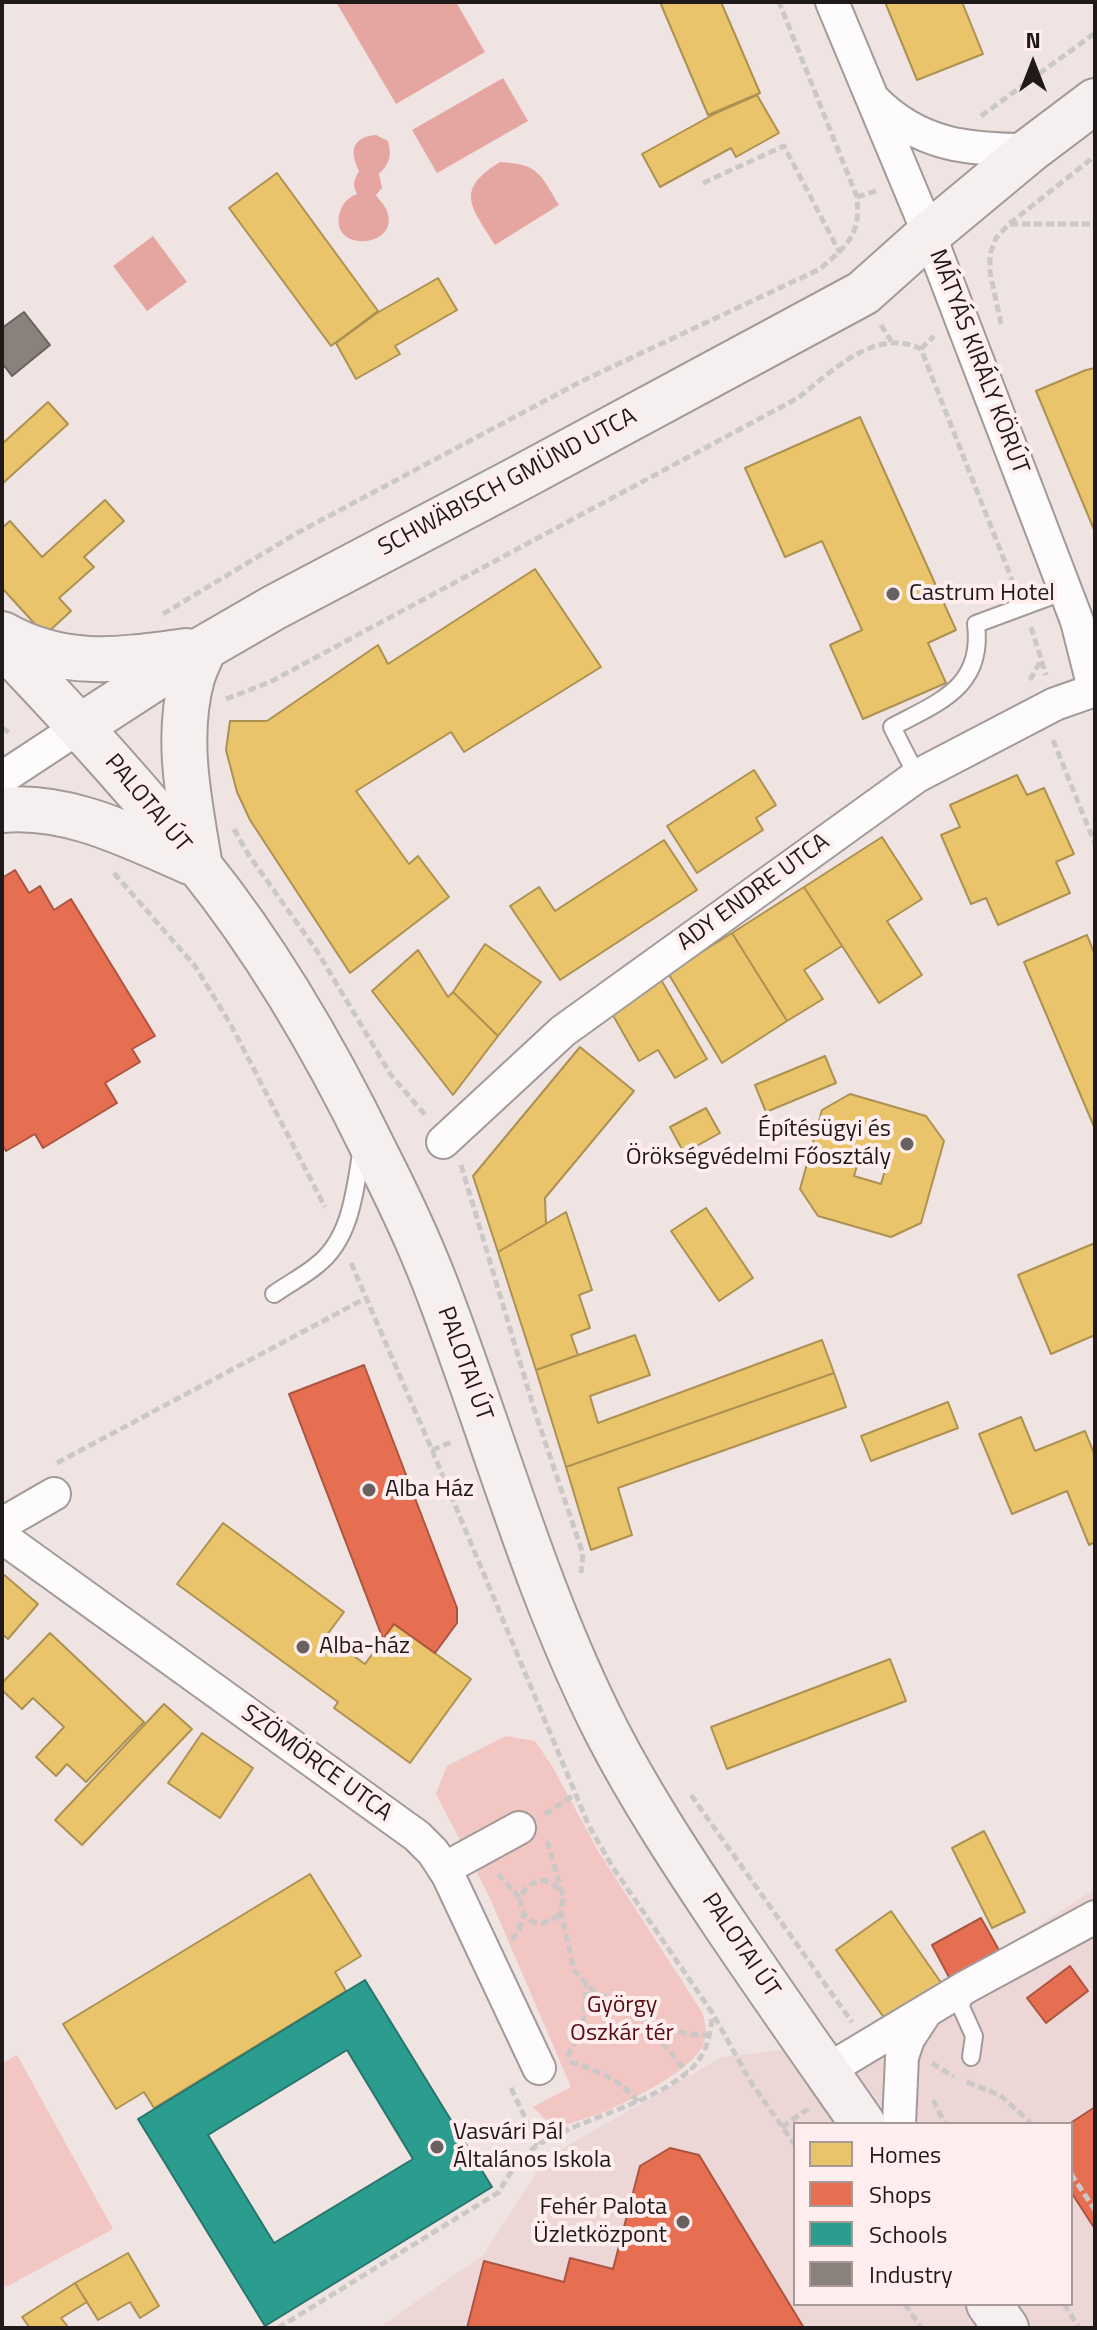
<!DOCTYPE html>
<html>
<head>
<meta charset="utf-8">
<style>
	body { margin:0 }
	#map { position:relative; width:1097px; height:2330px; overflow:hidden; background:#f0e4e3; font-family:"Titillium Web",sans-serif }
	canvas { display:block }
	.frame { position:absolute; inset:0; border:4px solid #201919; pointer-events:none }
	.legend { position:absolute; left:793px; top:2122px; width:280px; height:184px; box-sizing:border-box; background:#ffeeed; border:2px solid #a69998; margin:0; padding:10px 14px; list-style:none; font-size:24px; color:#201919 }
	.legend li { display:flex; align-items:center; gap:16px; height:40px }
	.legend b { width:40px; border:2px solid #a69998 }
	.north { position:absolute; left:993px; top:24px; width:80px; height:80px; -webkit-text-stroke:6px #ffeeed; paint-order:stroke; rotate:0deg; font-size:22px; font-weight:700; line-height:32px; text-align:center; color:#201919 }
	.north::after { content:''; display:block; margin:auto; width:28px; height:36px; background:#201919; clip-path:polygon(50% 0,100% 100%,50% 72%,0 100%) }
</style>
</head>
<body>
<div id="map">
<canvas width="1097" height="2330"></canvas>
<div class="frame"></div>
<ul class="legend">
<li><b style="height:22px;background:#e9c46a"></b>Homes</li>
<li><b style="height:22px;background:#e76f51"></b>Shops</li>
<li><b style="height:22px;background:#2a9d8f"></b>Schools</li>
<li><b style="height:22px;background:#8a817c"></b>Industry</li>
</ul>
<div class="north">N</div>
</div>
<script>
const context = document.querySelector('canvas').getContext('2d');
context.lineJoin = 'round';
function paint(path, color) { context.fillStyle = color; context.fill(path, 'evenodd'); }
function trace(path, color, width, dash) { context.strokeStyle = color; context.lineWidth = width; context.lineCap = dash ? 'butt' : 'round'; context.setLineDash(dash || []); context.stroke(path); }
function write(font, color, halo, rows, align = 'center') {
  context.font = font + ' "Titillium Web",sans-serif'; context.lineWidth = 8; context.setLineDash([]); context.textBaseline = 'middle'; context.strokeStyle = halo; context.fillStyle = color; for (const [text, x, y, turn = 0] of rows) {
    context.save(); context.translate(x, y); context.rotate((+turn || 0) * Math.PI / 180); context.textAlign = isNaN(turn) ? turn : align; if (halo) context.strokeText(text, 0, 0); context.fillText(text, 0, 0); context.restore();
  }
}
paint(new Path2D(`
	M1095 1889V2328H378L483 2255 546 2158 722 2057 859 2041ZM795 2124H1071V2304H795Z`), '#edd7d6');
paint(new Path2D(`
	M506 1736 535 1741 552 1766 598 1851 702 2012C706 2023 708 2036 702 2047 686 2078 585 2126 552 2126L533 2107 571 2087 489 1896 436 1794 447 1766Z
	M17 2055 113 2229 6 2287 2 2280V2063Z`), '#f1c6c3');
paint(new Path2D(`
	M336 2H456L485 52 396 104Z
	M503 78 528 121 437 173 412 130Z
	M376 135 388 141C392 156 390 163 379 174L382 188 376 195C379 200 385 205 387 211 401 249 327 253 340 212 343 202 349 197 357 194 352 184 354 180 359 171 349 151 352 137 376 135Z
	M500 162C539 164 540 174 559 205L495 245C472 207 453 191 500 162Z
	M153 236 187 282 147 311 113 266Z`), '#e5a6a2');
const homes = new Path2D(`
	M660 2H721L760 93 708 115Z
	M885 2H962L983 54 917 80Z
	M757 95 779 133 736 157 731 148 660 187 642 154 716 113Z
	M277 173 378 311 331 346 229 208Z
	M438 278 457 310 395 346 400 354 356 379 336 343 377 313Z
	M1095 368V532L1036 391 1086 370Z
	M48 402 68 424 2 484V444Z
	M860 417 956 630 928 643 946 683 863 719 830 645 862 630 822 541 785 557 745 468Z
	M105 500 124 521 84 557 94 567 59 598 71 611 45 635 2 588V528L10 521 42 557Z
	M535 569 601 667 464 752 451 732 356 791 409 864 418 856 449 897 350 973 250 820 237 792 226 750 230 721H267L378 645 388 664Z
	M754 770 776 805 756 818 763 830 697 873 667 826Z
	M1017 775 1027 795 1044 788 1074 854 1056 862 1070 893 998 925 986 898 971 904 941 835 960 827 950 805Z
	M882 837 922 899 887 921 922 975 879 1003 804 887Z
	M664 840 697 890 560 980 510 906 539 887 555 911Z
	M804 887 842 946 804 970 823 999 787 1021 732 933Z
	M732 933 787 1021 722 1063 668 973Z
	M1087 935 1095 955V1129L1024 962Z
	M485 944 541 982 498 1036 453 992Z
	M418 950 448 997 453 992 498 1036 453 1095 372 991Z
	M660 978 707 1059 675 1078 658 1050 639 1061 610 1010Z
	M580 1047 634 1091 545 1198 546 1224 498 1252 473 1176Z
	M825 1056 836 1083 766 1112 755 1085Z
	M850 1094 926 1116 944 1141 921 1223 891 1237 818 1216 800 1189 822 1110ZM862 1148 889 1156 881 1184 854 1176Z
	M706 1108 720 1133 684 1153 670 1127Z
	M706 1208 753 1278 719 1301 671 1231Z
	M566 1212 592 1290 579 1295 590 1328 571 1335 578 1355 536 1370 498 1252Z
	M1095 1243V1335L1051 1354 1018 1275Z
	M635 1335 650 1375 590 1396 598 1423 822 1340 834 1373 566 1467 536 1370Z
	M834 1373 846 1407 618 1488 632 1535 591 1550 566 1467Z
	M948 1402 958 1428 871 1461 861 1436Z
	M1021 1417 1035 1451 1085 1431 1095 1456V1542L1089 1545 1067 1491 1012 1514 979 1434Z
	M223 1523 344 1612 326 1636 365 1664 394 1624 471 1679 410 1763 334 1708 338 1702 177 1584Z
	M2 1573 38 1604 8 1639 2 1634Z
	M50 1633 144 1722 86 1782 67 1764 56 1776 36 1757 64 1727 33 1698 22 1709 2 1690V1683Z
	M890 1659 906 1701 727 1769 711 1727Z
	M164 1704 192 1729 82 1845 55 1820Z
	M202 1733 253 1768 220 1818 168 1783Z
	M984 1831 1025 1912 992 1928 952 1848Z
	M310 1874 361 1956 335 1972 346 1991 154 2108 144 2092 116 2109 63 2024Z
	M891 1911 942 1984 887 2022 836 1950Z
	M128 2253 159 2306 140 2318 130 2302 98 2320 75 2283Z
	M75 2283 87 2302 61 2318 69 2328H30L22 2317Z`);
paint(homes, '#e9c46a');
trace(homes, '#ad9152', 2);
const shops = new Path2D(`
	M15 870 29 893 40 886 54 910 71 899 155 1036 132 1049 140 1062 105 1083 117 1103 43 1148 35 1134 6 1151 2 1144V878Z
	M364 1365 457 1608V1623L435 1653 394 1624 383 1639 289 1394Z
	M981 1918 1000 1952 950 1979 932 1945Z
	M1070 1966 1088 1991 1046 2023 1027 1998Z
	M1095 2107V2229L1071 2192V2124H1069Z
	M670 2148 699 2155 804 2328H467L484 2261 564 2282 570 2258 613 2269 640 2166Z`);
paint(shops, '#e76f51');
trace(shops, '#ab5540', 2);
const schools = new Path2D(`
	M365 1980 492 2187 265 2326 138 2119ZM347 2050 413 2159 274 2243 208 2135Z`);
paint(schools, '#2a9d8f');
trace(schools, '#27756c', 2);
const industry = new Path2D(`
	M24 312 50 345 12 376 2 363V328Z`);
paint(industry, '#8a817c');
trace(industry, '#6a625e', 2);
const lane = new Path2D(`
	M917 776 892 727C939 702 984 687 976 624L1065 591
	M274 1294C288 1284 304 1276 317 1265 352 1238 355 1188 362 1148
	M965 1991 961 2007 974 2036 971 2057`);
const street = new Path2D(`
	M832 2 929 234 964 326 1077 621 1095 692
	M875 101C920 146 970 150 1030 150
	M2 778 81 726
	M443 1142 563 1031 917 776 1055 704 1095 690
	M2 1524 54 1494
	M2 1537 417 1836 433 1852 448 1875 539 2068
	M444 1869 519 1828
	M826 2071 966 1987 1095 1917
	M899 2124 902 2057 908 2039 925 2013`);
const secondary = new Path2D(`
	M2 634C64 669 119 660 186 651
	M2 644C70 715 136 787 198 864 269 952 326 1051 375 1152 396 1193 416 1235 433 1278 492 1429 533 1587 607 1732 640 1796 680 1857 720 1917 767 1987 815 2055 863 2124
	M81 726 178 663 275 607 516 480 863 293 929 234 1030 150 1095 101
	M2 810C69 804 130 836 190 862
	M200 867C190 805 175 740 192 678 195 668 200 658 204 649
	M989 2304 1006 2328`);
trace(lane, '#a29a99', 20);
trace(street, '#a29a99', 36);
trace(secondary, '#a29a99', 48);
trace(new Path2D(`
	M981 116 1095 33
	M703 183 784 146 840 253
	M857 197 879 190
	M1010 224H1095
	M1001 324 990 272V254L996 238 1009 224 1095 156
	M881 325 891 341
	M921 349 934 336
	M163 614 297 533 582 381 820 269C847 245 861 236 857 197L779 2
	M1031 627 1046 675
	M1030 680 1041 660
	M226 699 270 682 798 398C831 372 876 326 921 349L1014 585
	M2 728 12 734
	M1053 740 1095 844
	M234 829 248 854 317 951 391 1075 426 1116
	M114 873 195 966 231 1025 325 1207
	M461 1165 535 1412 583 1554 581 1573
	M351 1263 432 1450 589 1826 612 1866 713 2014 752 2084 795 2145
	M432 1450 452 1442
	M57 1463 366 1298
	M691 1795 852 2022
	M545 1814 574 1795
	M547 1841 563 1896 561 1913 574 1970 596 1994 618 1998 636 2009 687 2073
	M498 1874 521 1899
	M558 1889C552 1882 545 1879 536 1882 505 1891 526 1945 561 1913
	M512 1940 519 1930 524 1913
	M645 2020C666 2029 686 2036 710 2035
	M567 2056C583 2033 587 2010 586 1982
	M570 2062C596 2070 620 2079 638 2102
	M932 2063 954 2077
	M967 2082 1000 2095 1032 2124
	M511 2088 538 2145
	M933 2100 945 2124
	M782 2127 808 2109
	M1071 2174 1095 2210
	M905 2304 921 2328
	M1064 2304 1079 2328
	M278 2328 499 2192C509 2174 520 2157 538 2145 580 2117 681 2098 703 2053 709 2041 711 2029 712 2017`), '#cbc8c7', 5, [8, 4]);
trace(lane, '#fdfbfb', 16);
trace(street, '#fdfbfb', 32);
trace(secondary, '#f6efef', 44);
for (const [x, y, r, color] of [
	[893,594,8,"#696060"],
	[907,1144,8,"#696060"],
	[369,1490,8,"#696060"],
	[303,1647,8,"#696060"],
	[437,2147,8,"#696060"],
	[683,2222,8,"#696060"]
]) { const dot = new Path2D(); dot.arc(x, y, r, 0, 2 * Math.PI); context.fillStyle = color; context.fill(dot); trace(dot, '#ffeeed', 3); }
write('24px', '#201919', '#ffeeed', [
	["MÁTYÁS KIRÁLY KÖRÚT",978,362,69],
	["SCHWÄBISCH GMÜND UTCA",508,483,-28],
	["PALOTAI ÚT",147,804,50],
	["ADY ENDRE UTCA",754,893,-36],
	["PALOTAI ÚT",464,1364,70],
	["SZÖMÖRCE UTCA",316,1764,36],
	["PALOTAI ÚT",740,1946,56]
]);
write('24px', '#201919', '#ffeeed', [
	["Castrum Hotel",909,594],
	["Építésügyi és",891,1130,"right"],
	["Örökségvédelmi Főosztály",891,1158,"right"],
	["Alba Ház",385,1490],
	["Alba-ház",319,1647],
	["Vasvári Pál",453,2133],
	["Általános Iskola",453,2161],
	["Fehér Palota",667,2208,"right"],
	["Üzletközpont",667,2236,"right"]
], 'left');
write('24px', '#580b11', '#ffeeed', [
	["György",622,2006],
	["Oszkár tér",622,2034]
]);
</script>
</body>
</html>
